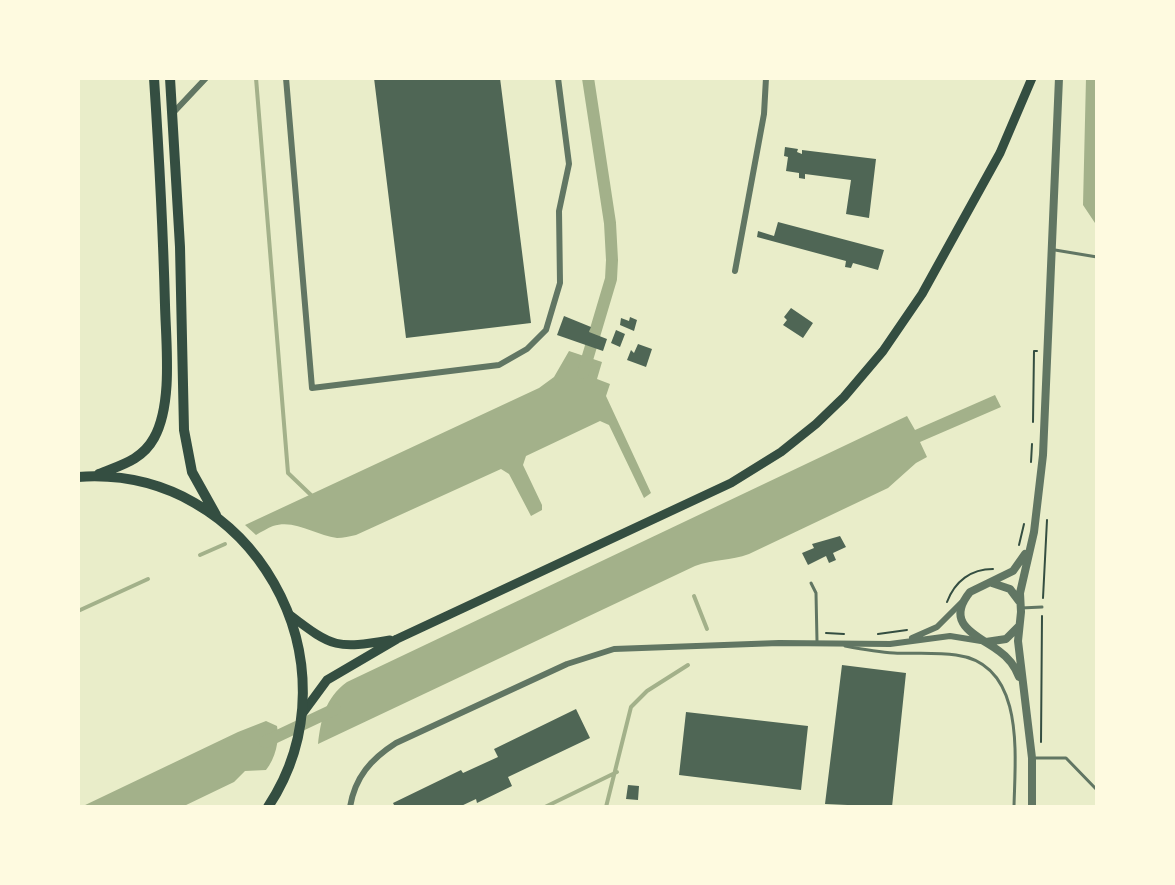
<!DOCTYPE html>
<html>
<head>
<meta charset="utf-8">
<style>
	body { margin:0 }
	#map { position:relative; width:1175px; height:885px; overflow:hidden; background:#e9edc9; font-family:Montserrat,sans-serif }
	canvas { display:block }
	.frame { position:absolute; inset:0; border:80px solid #fefae0; pointer-events:none }
</style>
</head>
<body>
<div id="map">
<canvas width="1175" height="885"></canvas>
<div class="frame"></div>
</div>
<script>
const context = document.querySelector('canvas').getContext('2d');
context.lineJoin = 'round';
function paint(path, color) { context.fillStyle = color; context.fill(path, 'evenodd'); }
function trace(path, color, width, dash) { context.strokeStyle = color; context.lineWidth = width; context.lineCap = dash ? 'butt' : 'round'; context.setLineDash(dash || []); context.stroke(path); }
paint(new Path2D(`
	M1086 78H1097V226L1083 205Z
	M569 351 602 362 597 379 610 384 606 396 651 493 644 498 609 425 600 421 526 456 523 465 542 505V510L531 516 509 474 501 469 356 535C350 536 343 538 337 538 316 536 296 519 273 526 268 528 261 532 256 535L245 525 539 388 554 377Z
	M995 395 1001 407 920 442 927 457 916 463 888 488 749 554C731 561 713 559 695 566L318 744C321 719 325 698 347 682L907 416 915 430Z
	M266 721 277 726C280 740 275 759 266 770L245 771 234 782 182 807H81L238 732Z`), '#a3b18a');
trace(new Path2D(`
	M256 78 288 473 312 496
	M200 555 225 544
	M694 596 707 629
	M78 611 148 579
	M545 807 617 772
	M606 807 631 707 647 691 688 665`), '#a3b18a', 4);
trace(new Path2D(`
	M583 373 611 279 612 260 610 223 588 78
	M265 742 335 709`), '#a3b18a', 12);
paint(new Path2D(`
	M374 78H500L531 323 406 338Z
	M785 147 798 149 797 152 802 154V150L876 159 869 218 846 214 851 180 805 174V179L799 178V173L786 171 788 157 784 156Z
	M778 222 884 250 878 270 853 263 851 268 845 267 846 261 757 237 758 231 774 236Z
	M791 308 813 323 803 338 783 325 787 320 784 317Z
	M564 316 591 327 589 332 607 339 603 351 557 335Z
	M630 317 637 320 634 331 620 325 621 318 629 321Z
	M616 330 625 334 620 347 611 343Z
	M638 344 652 349 646 367 627 360 631 350 634 353Z
	M840 536 846 547 833 553 836 560 829 563 826 556 808 565 802 553 814 548 812 544Z
	M842 665 906 673 892 807 825 804Z
	M576 709 590 738 508 777 512 786 477 803 476 799 459 807H395L393 803 461 770 463 773 498 757 494 749Z
	M686 712 808 726 801 790 679 775Z
	M628 785 639 786 638 800 626 799Z`), '#4f6655');
trace(new Path2D(`
	M1033 422 1034 351H1037
	M1031 462 1032 444
	M1019 545 1024 524
	M1043 598 1047 520
	M947 602C955 581 971 569 993 569
	M826 633 844 634
	M878 634 907 630
	M1041 742 1042 616`), '#344e41', 2);
trace(new Path2D(`
	M1055 250 1097 257
	M811 583 816 593 817 641
	M1021 608 1042 607
	M845 646C861 649 877 652 894 653 914 654 936 652 956 655 1026 664 1015 756 1014 807
	M1036 758H1066L1097 790`), '#617663', 3);
trace(new Path2D(`
	M286 78 312 388 499 365 527 349 546 330 560 283 559 211 569 164 558 78
	M173 113 206 78
	M735 271 764 114 766 78
	M912 638 937 627 961 603
	M350 807C355 777 371 759 396 743L567 664 614 649 779 643 890 644 950 636 981 641`), '#617663', 6);
trace(new Path2D(`
	M992 583 1010 589 1019 601
	M986 642 1006 639 1018 627
	M1019 677C1015 666 1009 658 999 651 979 636 943 625 970 592L1013 571 1025 554
	M1032 807V758L1018 641 1021 612 1020 593 1034 532 1043 455 1059 78`), '#617663', 8);
trace(new Path2D(`
	M290 615C333 648 337 649 390 640
	M302 714 327 680 397 639 731 483 781 452 816 424 844 397 883 351 922 294 1000 153 1032 78`), '#344e41', 9);
trace(new Path2D(`
	M170 78 180 247 184 430 192 472 216 515
	M99 474C121 465 142 460 154 438 173 404 166 344 165 305 163 229 159 154 154 78
	M78 477C252 464 363 663 268 807`), '#344e41', 10);
</script>
</body>
</html>
